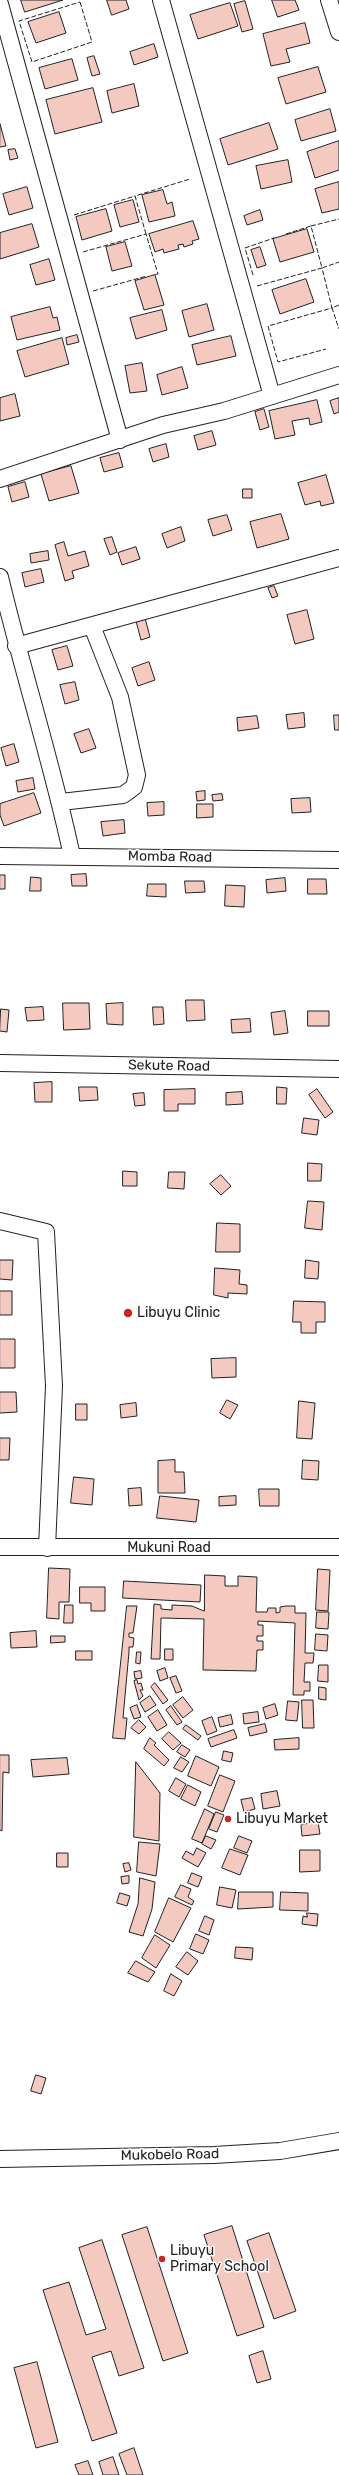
<!DOCTYPE html>
<html>
<head>
<meta charset="utf-8">
<style>
	body { margin:0 }
	canvas { display:block; background:#fff }
</style>
</head>
<body>
<canvas width="339" height="2475"></canvas>
<script>
const context = document.querySelector('canvas').getContext('2d');
context.lineJoin = 'round';
function paint(path, color) { context.fillStyle = color; context.fill(path, 'evenodd'); }
function trace(path, color, width, dash) { context.strokeStyle = color; context.lineWidth = width; context.lineCap = dash ? 'butt' : 'round'; context.setLineDash(dash || []); context.stroke(path); }
function write(font, color, halo, rows, align = 'center') {
  context.font = font + ' Rubik,sans-serif'; context.lineWidth = 3; context.setLineDash([]); context.textBaseline = 'middle'; context.strokeStyle = halo; context.fillStyle = color; for (const [text, x, y, turn = 0] of rows) {
    context.save(); context.translate(x, y); context.rotate((+turn || 0) * Math.PI / 180); context.textAlign = isNaN(turn) ? turn : align; if (halo) context.strokeText(text, 0, 0); context.fillText(text, 0, 0); context.restore();
  }
}
const building = new Path2D(`
	M21 0H63L25 12Z
	M107 0H126L129 9 112 15Z
	M272 0H295L299 10 278 17Z
	M245 1 253 29 242 32 234 4Z
	M230 3 238 26 198 39 190 15Z
	M59 12 66 33 36 43 28 22Z
	M305 23 310 43 286 49 290 62 271 66 263 34Z
	M154 44 158 57 134 65 130 52Z
	M94 56 100 74 92 76 87 58Z
	M72 59 78 80 45 89 39 68Z
	M318 67 326 92 286 104 278 78Z
	M134 84 139 106 112 113 107 91Z
	M93 88 102 122 55 134 46 100Z
	M330 109 336 131 301 141 295 120Z
	M269 123 278 149 228 165 220 139Z
	M0 124 6 146 0 147Z
	M339 141V170L315 178 307 152Z
	M15 149 18 158 10 160 8 150Z
	M288 160 292 182 261 189 256 166Z
	M339 182V209L322 213 315 189Z
	M27 187 33 208 9 215 3 194Z
	M163 190 167 204 172 202 175 216 149 222 142 195Z
	M133 200 139 222 120 227 114 205Z
	M106 209 112 231 82 240 76 217Z
	M260 210 263 220 247 225 244 216Z
	M193 221 199 239 192 241 193 244 184 247 183 244 178 245 179 249 164 253 163 249 155 252 149 234Z
	M32 224 39 247 0 259V233Z
	M307 229 314 252 280 262 273 239Z
	M125 242 132 266 112 271 106 247Z
	M260 247 266 265 257 268 251 250Z
	M49 259 55 280 36 285 30 265Z
	M155 275 164 305 144 310 135 281Z
	M306 279 314 302 280 314 272 290Z
	M207 304 214 330 189 337 182 311Z
	M50 307 53 318 57 317 60 330 17 340 11 317Z
	M162 310 167 330 136 339 130 318Z
	M77 335 79 342 67 345 66 338Z
	M231 336 236 356 197 365 192 345Z
	M62 338 69 364 25 377 17 351Z
	M142 363 147 391 130 393 125 366Z
	M182 367 188 388 162 395 157 375Z
	M15 394 20 416 0 421V398Z
	M339 398V412L334 414 330 401Z
	M317 400 322 422 310 425 309 418 292 421 295 435 275 439 269 411Z
	M264 409 269 427 260 430 255 412Z
	M212 431 216 445 198 450 194 436Z
	M166 444 169 457 153 462 149 449Z
	M119 453 123 467 104 472 100 458Z
	M71 466 79 493 49 501 41 474Z
	M326 475 334 503 321 506 320 501 305 505 298 483Z
	M25 482 29 497 12 502 8 487Z
	M243 489H252V498H243Z
	M281 514 289 539 257 548 250 522Z
	M227 515 232 530 213 536 208 520Z
	M181 527 185 541 167 548 162 534Z
	M112 537 117 552 110 555 104 539Z
	M64 542 68 556 85 551 89 566 72 571 74 578 65 581 55 545Z
	M136 547 140 559 122 565 118 553Z
	M48 551 49 560 31 563 30 554Z
	M41 569 44 582 25 587 22 573Z
	M274 586 278 596 272 598 268 588Z
	M307 610 314 639 295 644 287 615Z
	M145 618 150 637 141 640 136 621Z
	M67 646 73 666 58 670 52 650Z
	M149 662 155 680 138 686 132 668Z
	M75 682 79 700 65 704 60 685Z
	M304 713 305 727 288 729 286 715Z
	M334 715H339V730H335Z
	M257 716 259 728 238 731 237 718Z
	M89 729 96 748 81 753 74 734Z
	M14 744 19 762 6 766 1 748Z
	M33 778 35 789 18 792 16 781Z
	M205 791V800L197 801 196 792Z
	M34 793 41 813 4 826 0 815V804Z
	M222 794 223 800 213 801 212 795Z
	M310 798 311 812 292 813 291 799Z
	M164 802V815L148 816 147 803Z
	M197 804H213V817L197 818Z
	M124 820 125 833 103 836 101 822Z
	M86 874 87 886H72L71 875Z
	M0 875H5V889H0Z
	M31 877 41 878V891H30Z
	M285 878 286 891 267 893 266 880Z
	M308 879H326L327 894H308Z
	M185 881H204L205 892 186 893Z
	M148 884H166V897L147 896Z
	M226 885 245 886 244 907 225 906Z
	M186 1000H204L205 1020 187 1021Z
	M63 1003H89L90 1029 64 1030Z
	M123 1003V1025L107 1024 106 1004Z
	M43 1007 44 1020 27 1021 25 1008Z
	M153 1007H163L164 1024 154 1025Z
	M1 1009 9 1010 7 1032 0 1031Z
	M285 1011 288 1033 274 1035 271 1013Z
	M308 1011H329V1026H308Z
	M250 1019 251 1032 232 1033 231 1020Z
	M52 1082V1102H35L34 1083Z
	M79 1087H97L98 1100 80 1101Z
	M277 1087 287 1088 286 1104H277Z
	M195 1089V1104H178V1111H164V1090Z
	M317 1089 333 1112 325 1118 309 1095Z
	M242 1092 243 1104 226 1105V1093Z
	M144 1093 145 1105 135 1106 133 1094Z
	M304 1118 319 1120 317 1135 302 1133Z
	M308 1163 322 1164 321 1181H308Z
	M123 1171 137 1172V1186H123Z
	M169 1172H185L184 1189 168 1188Z
	M221 1175 231 1186 221 1195 210 1184Z
	M308 1201 324 1202 322 1230 305 1228Z
	M217 1223 240 1224V1252H216Z
	M0 1260H13L12 1280 0 1279Z
	M306 1260 319 1262 318 1279 305 1278Z
	M215 1268 240 1270 239 1284 247 1285V1294L228 1293V1298L214 1295Z
	M0 1291H12V1315H0Z
	M294 1301 325 1302V1322H316V1333H301V1322H293Z
	M0 1339H15V1368H0Z
	M236 1358V1377L212 1378 211 1359Z
	M0 1392H16L17 1412 0 1413Z
	M227 1400 238 1405 230 1419 220 1413Z
	M299 1401 315 1403 312 1439 297 1438Z
	M136 1403 137 1416 121 1418 120 1405Z
	M76 1404H87V1420H76Z
	M0 1438H10L9 1460H0Z
	M175 1460V1472H184L185 1493H158V1461Z
	M303 1460 319 1461 318 1480 302 1479Z
	M74 1477 94 1479 92 1505 71 1503Z
	M141 1488 142 1505 129 1506 128 1489Z
	M259 1489H279V1506H260Z
	M160 1496 199 1500 196 1522 157 1518Z
	M236 1496V1505L219 1506V1497Z
	M49 1568 70 1569 69 1602H59V1619L47 1618Z
	M318 1569 330 1570 328 1611 316 1610Z
	M205 1575 225 1576V1586H238V1576L257 1577 256 1612H267L268 1608H276V1613L280 1612V1607L286 1606H295V1613H306L305 1653H314L313 1663H305L304 1682H310V1691H304V1695H293L295 1623 258 1621V1625H263V1636H257V1641H263V1650H257L256 1671 203 1670 204 1619 161 1618 160 1659H151L154 1604 161 1605V1609L172 1610V1605L192 1606 204 1611Z
	M124 1581 201 1585 200 1602 123 1598Z
	M80 1587H105V1611H91V1603H80Z
	M65 1605H73V1623H64Z
	M127 1606H137L133 1633H129V1637L134 1638 133 1647H129V1652L123 1718H127L125 1739 113 1738Z
	M317 1612H329L328 1629 316 1628Z
	M36 1631 37 1647 11 1648 10 1633Z
	M316 1634 328 1635 327 1651 315 1650Z
	M51 1636H65V1642L51 1643Z
	M165 1649H173V1660H165Z
	M76 1651H92V1660H76Z
	M137 1652H141L140 1664 136 1663Z
	M319 1665H328V1682L318 1681Z
	M165 1668 168 1678 160 1681 157 1671Z
	M141 1671 142 1678 135 1679 134 1672Z
	M176 1676 182 1691 176 1693 170 1678Z
	M137 1680 138 1684 141 1683 143 1690H140L143 1696 139 1700 134 1681Z
	M155 1683 168 1700 163 1704 151 1687Z
	M319 1687 326 1688V1700L319 1699Z
	M150 1696 156 1705 145 1712 140 1703Z
	M183 1697 193 1710 183 1718 173 1705Z
	M302 1700H313L314 1728H303Z
	M288 1701 299 1702 297 1721 286 1720Z
	M275 1704 278 1715 266 1719 263 1708Z
	M137 1705 141 1717 134 1719 130 1708Z
	M171 1706 182 1722 177 1725 166 1710Z
	M158 1710 167 1725 157 1731 148 1717Z
	M258 1712 259 1722 244 1724 243 1714Z
	M231 1715 233 1724 220 1727 218 1718Z
	M212 1717 217 1731 207 1735 202 1721Z
	M139 1720 146 1727 139 1734 131 1728Z
	M265 1724 267 1732 250 1736 248 1728Z
	M186 1725 201 1736 198 1740 183 1729Z
	M234 1730 237 1738 211 1747 208 1739Z
	M169 1732 181 1743 173 1750 162 1739Z
	M150 1738 156 1743 154 1745 169 1760 164 1766 144 1749Z
	M299 1738V1749L275 1750 274 1740Z
	M182 1745 190 1750 185 1757 177 1752Z
	M224 1751 233 1753 231 1762 222 1760Z
	M0 1755H9V1773L3 1772 2 1831 0 1830Z
	M196 1756 219 1767 211 1786 188 1776Z
	M181 1757 189 1762 182 1772 174 1768Z
	M67 1758 69 1774 33 1777 31 1760Z
	M136 1762 160 1793 159 1841 134 1837Z
	M220 1775 235 1781 223 1812 208 1806Z
	M176 1778 186 1784 179 1797 169 1791Z
	M188 1785 201 1792 195 1806 181 1799Z
	M277 1791 280 1806 263 1809 261 1794Z
	M252 1798 255 1809 244 1812 241 1800Z
	M205 1809 214 1814 202 1843 192 1839Z
	M216 1812 224 1815 217 1832 209 1829Z
	M318 1822 320 1834 302 1836 301 1825Z
	M206 1836 216 1840 211 1849 202 1844Z
	M239 1836 252 1841 247 1853 234 1848Z
	M139 1842 160 1844 156 1876 137 1872Z
	M197 1848 206 1853 198 1867 182 1858 186 1851 193 1855Z
	M230 1849 248 1855 240 1875 222 1868Z
	M300 1850H320V1871L300 1872Z
	M57 1853H68V1867H57Z
	M129 1863 131 1870 125 1872 123 1864Z
	M192 1873 202 1877 198 1887 188 1883Z
	M129 1876V1883L122 1884 121 1877Z
	M140 1878 155 1882 152 1909 143 1936 129 1932 138 1904Z
	M181 1885 191 1889 188 1897 194 1901 192 1905 175 1897Z
	M220 1887 236 1890 232 1908 217 1905Z
	M239 1892H273V1907L238 1909Z
	M281 1892 308 1893V1911L280 1910Z
	M120 1893 130 1896 127 1906 117 1903Z
	M169 1898 191 1908 173 1942 155 1932Z
	M307 1913 318 1914 317 1926 302 1924 303 1916 307 1917Z
	M205 1916 214 1920 209 1935 199 1931Z
	M196 1934 209 1940 203 1954 190 1949Z
	M155 1935 170 1945 156 1968 142 1958Z
	M236 1947 253 1948 252 1960 235 1958Z
	M187 1952 198 1961 188 1975 176 1967Z
	M136 1961 155 1972 148 1982 128 1973Z
	M171 1974 182 1981 174 1996 164 1991Z
	M36 2075 46 2078 41 2094 31 2091Z
	M232 2226 264 2327 237 2336 204 2235Z
	M147 2227 188 2353 163 2361 122 2235Z
	M269 2233 296 2311 274 2319 247 2241Z
	M102 2240 144 2368 119 2376 111 2351 92 2357 117 2433 92 2441 43 2290 69 2282 86 2335 106 2329 79 2248Z
	M263 2351 271 2379 257 2383 249 2356Z
	M37 2362 58 2442 36 2448 14 2368Z
	M134 2448 143 2475H127L119 2454Z
	M113 2457 119 2475H103L99 2462Z
	M88 2461 93 2475H79L75 2465Z`);
paint(building, '#f3c9c0');
trace(building, '#222', 1);
const street = new Path2D(`
	M161 0 272 396
	M329 0 339 32
	M0 4 120 440
	M0 479 163 425 224 411 339 375
	M0 577C22 670 52 762 72 856
	M16 646 339 558
	M61 802 123 795 134 787 137 775 120 697 92 626
	M0 856 339 860
	M0 1063 339 1069
	M0 1221 46 1232 54 1386 47 1548
	M0 1547H339
	M0 2159 214 2155 280 2151 339 2141`);
trace(street, '#222', 18);
trace(street, '#fff', 16);
trace(new Path2D(`
	M80 2 92 42 32 62 19 21Z
	M74 215 135 196
	M311 226 339 219
	M146 234 135 196 190 179
	M286 234 311 226 322 268 339 262
	M83 252 146 234 158 274 153 275
	M253 275 245 248 274 238
	M257 286 322 268 332 308 268 326 278 362 326 349
	M93 291 147 276
	M339 305 332 308 339 329`), '#222', 1, [5, 2]);
for (const [x, y, r, color] of [
	[128,1313,5,"#c62828"],
	[228,1819,4,"#c62828"],
	[162,2259,4,"#c62828"]
]) { const dot = new Path2D(); dot.arc(x, y, r, 0, 2 * Math.PI); context.fillStyle = color; context.fill(dot); trace(dot, '#fff', 1.5); }
write('14px', '#222', '#fff', [
	["Momba Road",170,857,1],
	["Sekute Road",169,1066,1],
	["Mukuni Road",169,1548],
	["Mukobelo Road",170,2155,-1]
]);
write('14px', '#222', '#fff', [
	["Libuyu Clinic",137,1313],
	["Libuyu Market",236,1819],
	["Libuyu",170,2251],
	["Primary School",170,2267]
], 'left');
</script>
</body>
</html>
